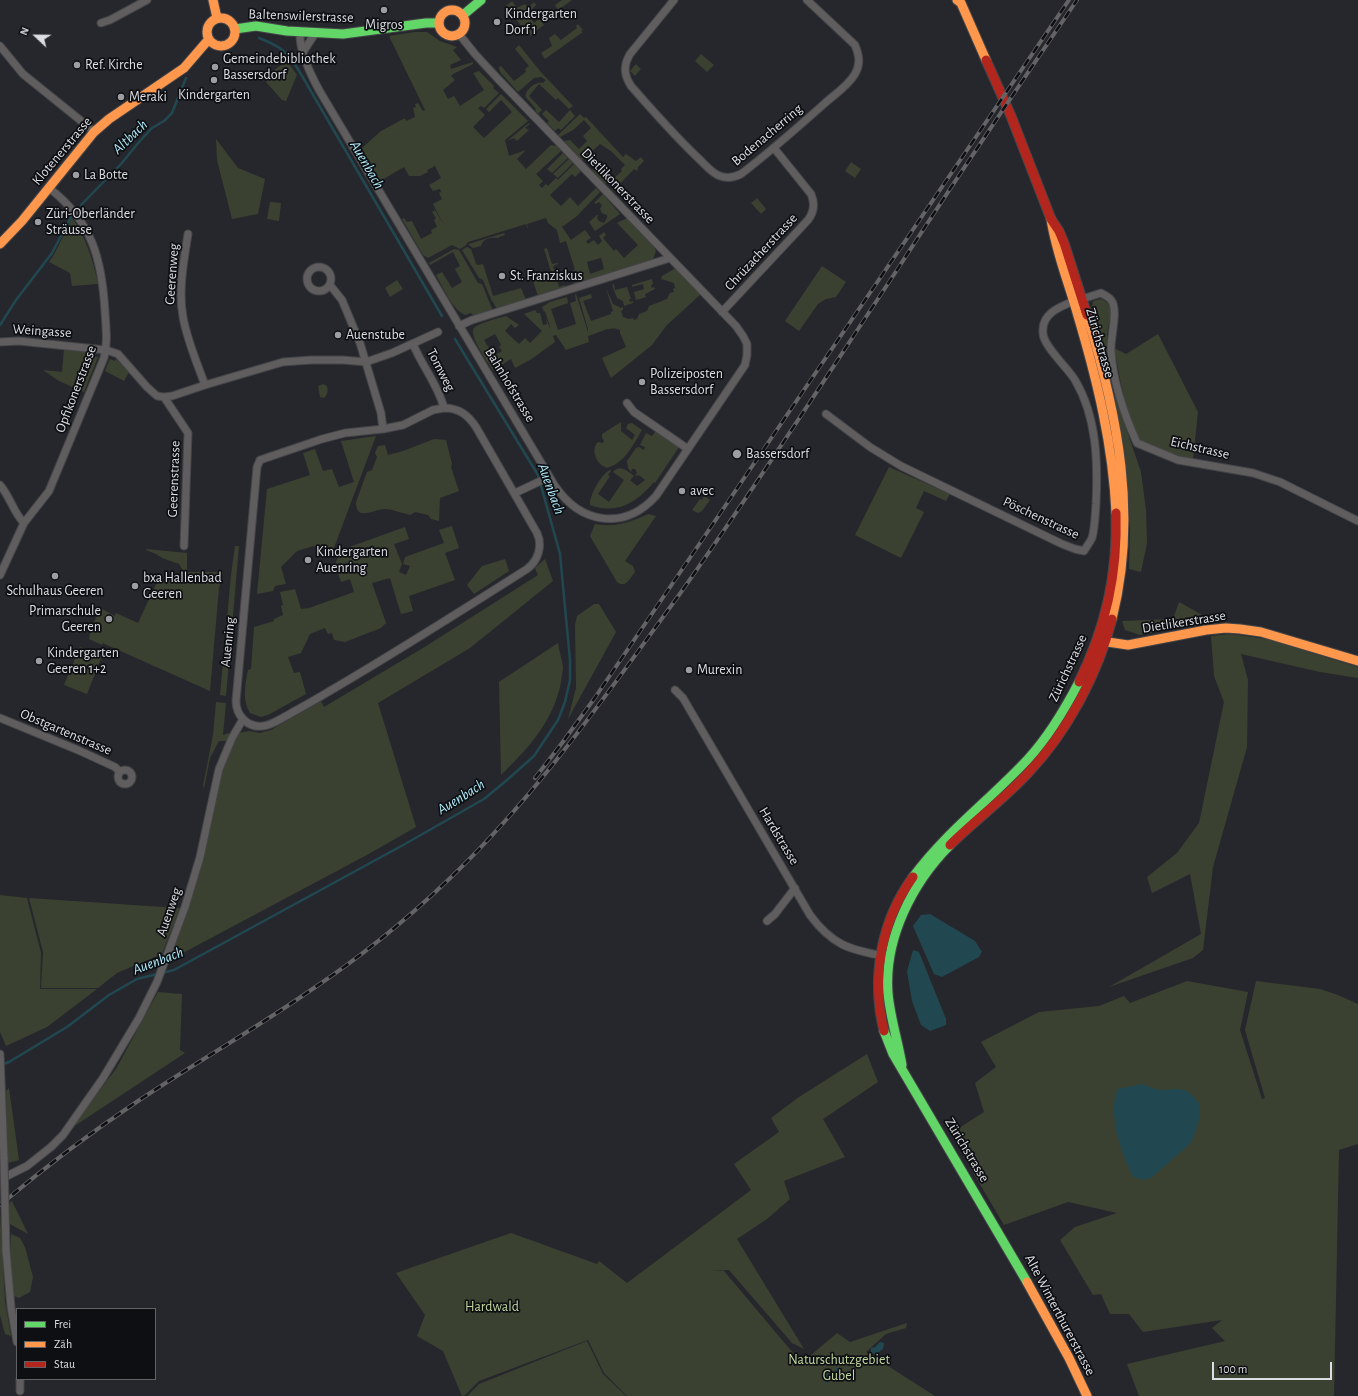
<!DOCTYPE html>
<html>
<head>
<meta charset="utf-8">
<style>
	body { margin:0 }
	#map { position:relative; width:1358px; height:1396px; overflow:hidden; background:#26272c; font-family:"Alegreya Sans",sans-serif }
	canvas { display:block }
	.legend { position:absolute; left:16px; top:1308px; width:140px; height:72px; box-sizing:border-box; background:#0e0f13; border:1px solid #606266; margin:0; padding:5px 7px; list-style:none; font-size:12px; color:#dcdee3 }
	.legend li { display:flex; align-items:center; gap:8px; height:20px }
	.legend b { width:20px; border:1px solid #606266 }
	.north { position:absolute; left:16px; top:16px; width:40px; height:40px; -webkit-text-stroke:3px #0e0f13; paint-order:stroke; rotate:292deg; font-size:11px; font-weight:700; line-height:16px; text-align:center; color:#dcdee3 }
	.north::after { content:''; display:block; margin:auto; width:14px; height:18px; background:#dcdee3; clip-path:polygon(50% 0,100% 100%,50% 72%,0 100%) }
	.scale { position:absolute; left:1212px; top:1362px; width:120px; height:18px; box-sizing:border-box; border:2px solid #dcdee3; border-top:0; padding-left:5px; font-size:12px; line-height:14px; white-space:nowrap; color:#dcdee3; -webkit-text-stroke:3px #0e0f13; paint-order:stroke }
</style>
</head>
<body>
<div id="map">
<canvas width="1358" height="1396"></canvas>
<ul class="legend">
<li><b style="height:5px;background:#63d668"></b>Frei</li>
<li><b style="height:5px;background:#ff974d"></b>Zäh</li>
<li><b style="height:5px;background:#b3261e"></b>Stau</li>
</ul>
<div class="north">N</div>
<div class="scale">100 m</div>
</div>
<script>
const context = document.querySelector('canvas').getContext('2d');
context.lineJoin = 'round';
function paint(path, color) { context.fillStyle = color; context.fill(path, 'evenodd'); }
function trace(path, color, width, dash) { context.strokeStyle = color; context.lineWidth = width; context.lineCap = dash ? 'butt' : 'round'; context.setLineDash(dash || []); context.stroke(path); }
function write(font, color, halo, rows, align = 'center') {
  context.font = font + ' "Alegreya Sans",sans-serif'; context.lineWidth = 3.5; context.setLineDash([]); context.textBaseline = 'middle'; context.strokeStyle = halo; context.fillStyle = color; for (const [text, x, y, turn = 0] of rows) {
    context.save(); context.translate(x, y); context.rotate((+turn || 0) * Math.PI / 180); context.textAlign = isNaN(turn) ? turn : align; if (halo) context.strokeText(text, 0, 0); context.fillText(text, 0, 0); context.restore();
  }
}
paint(new Path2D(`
	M562 0H572L558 10 555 5Z
	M512 1 517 8 525 4 528 8 534 2 536 5 527 14 534 23 539 19 544 25 529 36 506 6Z
	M578 24 583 30 581 31 583 32 545 59 541 53 552 46 549 38 555 34 561 40 577 28 576 26Z
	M415 32H427L440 41 457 47 453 50 461 60 450 65 451 69 473 62V64L453 74 451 76 455 80 443 90 448 99 454 96 460 106 484 90 473 73 479 71 494 86 493 88 499 93 484 108 481 106 478 108 485 115 473 127 484 138 512 112 501 100 489 112 486 109 501 94 528 121 505 140 509 156 526 150 517 159 526 169 551 145 557 146 561 151 536 174 543 181 539 185 542 188 546 184 548 186 556 178 558 180 574 164 581 171 575 177 572 174 550 195 561 206 570 197 578 206 596 188 600 192 577 216 562 227 571 240 585 230 591 238 586 241 588 244 594 240 598 245 602 241 599 236 604 232 606 235 603 238 614 251 616 249 624 258 638 245 617 223 627 218 654 247 656 251 653 259 649 261 573 284V283L579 281 576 271 569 272 575 270 566 241 560 243 557 230 548 223 546 218 527 224 528 230 526 224 468 242 465 246 460 249 452 245 428 258 423 255 402 219 404 218 407 222 412 221 421 239 432 233 431 230 437 227 434 220 436 218 432 212 435 210 444 225 433 204 442 199 439 193 441 192 440 189 433 191 429 185 441 178 435 166 427 170 428 172 420 176H409L404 167 380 181 361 149 381 131 405 118 406 121 415 117 413 108 416 107 415 104 418 103 423 111 425 110 389 36ZM601 258 604 269 590 274 587 262Z
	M519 45 540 71 573 106 569 109 558 98 556 100 539 84 529 96 542 110 538 114 535 110 536 109 525 96 526 94 527 91C532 86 535 82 543 83L546 80 541 77 534 78 518 92 500 72 499 67 501 66 514 81 526 72 525 69 529 66 515 49Z
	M701 54 714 65 707 72 695 61Z
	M287 61 297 75 286 101 282 100 266 82 270 73Z
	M636 64 641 69 635 76 630 71Z
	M546 110 559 122 570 110 575 116 561 130 558 128 555 131 547 123 549 121 542 114Z
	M580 114 584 118 586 117 623 157 626 154 636 161 641 157 644 161 638 167 637 171 634 169 613 191 612 189 613 188 607 182 605 184 592 170 601 167 613 179 622 171 621 169 625 165 611 151 600 144 582 160 564 141 570 140 579 149 587 141 583 136 591 128 584 120 573 130 560 137 558 135Z
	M529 123 530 124 525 128 529 130 517 141 514 138 507 141Z
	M216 139 238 168 265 179 258 214 232 219 217 160Z
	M563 153 568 158 552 173 547 169Z
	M569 159 573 163 558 178 553 174Z
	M851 162 861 169 855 178 845 171Z
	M603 194 620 214 595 231 589 222 597 215H598L597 218C599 221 600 222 604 223L607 218V215L602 213 600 209 602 205 599 202 596 204 594 203Z
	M757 198 766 209 761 214 751 203Z
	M270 202 281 203 279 221 267 219Z
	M72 218C86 237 93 260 98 284L72 286 70 273 49 262C59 248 64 232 72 218Z
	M504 233 505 235 499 237V238C491 237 483 238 481 246L473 248 469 245V244Z
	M467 247 471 249 476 264 478 265 483 264 493 296 521 288 526 300 497 309 491 299 483 280 479 278 462 250Z
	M547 248 552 264 558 263V264L553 266 559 287 565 285V287L538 296 533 281 552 275 544 249Z
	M454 249 459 250 478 283 482 284 493 311 474 316 471 313 465 315C451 308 444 289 436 275L442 272 452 288 462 282 455 269 460 266 453 252 430 265 429 263Z
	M822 266 846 282 836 297 826 299 818 304 799 331 785 321Z
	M676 268 701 294 667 325 652 345 611 378 602 358 626 347 620 333V330C611 325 598 333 588 336L589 342 566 350 556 335 553 336 555 342 530 360 515 368 511 359 493 370C488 363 468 335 474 328 479 323 499 318 506 316L519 325 515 328 511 324 505 331 519 344 525 338 530 343 542 331 524 314 535 310 537 313H540L543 325 547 324 546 319 551 330 545 311 544 312 542 307 550 302 567 297 568 303 551 309 558 330 576 324 570 303 576 301 575 295 576 294 588 332V329L579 298 591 294 592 298 583 301 591 321 611 314V312L613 311 606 288 613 304 621 308 623 307V310L621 311 623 317 629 319 633 318 634 320 637 319 639 314 647 311 649 306 667 299 670 293 674 292 673 289 675 288 674 283 661 279 662 276ZM495 334 501 345 499 347 502 351 494 356 484 340Z
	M652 279 653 284 651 285 652 288 654 287 655 289 645 294 646 297 636 300 634 292 644 289 643 284 632 287V285Z
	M397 280 403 289 390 297 385 288Z
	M614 284 615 290 627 287 631 299H629L630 302 633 301V303L624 306 623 301 617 298 612 285Z
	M1101 299 1108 303 1111 311 1107 335V355L1108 368 1091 313 1093 301Z
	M1158 334 1198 412 1193 459 1179 456 1139 441 1126 409 1114 348 1126 354Z
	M64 349 94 351 93 356 98 357 84 392 59 381 43 370 62 372Z
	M110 359 115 361 116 359 129 372 124 381 105 371Z
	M323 384 327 386C328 391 328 394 324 398L320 397 318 386Z
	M1114 393 1141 472 1146 510 1147 543 1141 572 1129 569 1130 529 1126 472Z
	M621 422V431L632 440 635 435 626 428 628 424 632 423 642 430C634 444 623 466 605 468L606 467C597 465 590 450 598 442L603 443 604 440 602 438V434Z
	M655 432H656L679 447 655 483 654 482C636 503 617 515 590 505 589 496 602 473 610 470L611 471 608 475 610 476 598 494 609 502 624 480 613 472C620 464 627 471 634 476L630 480 637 486 645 480 639 475 637 476 635 475 637 473 635 469H632L631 472 628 468 627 461 636 448 639 447 644 450 645 447 640 445 646 433 652 436Z
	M376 436 332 553 314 546 297 551 281 567 286 584 275 586 273 591 257 594 267 489 310 475 303 453 315 449 323 471 332 469 339 487 354 482 341 441Z
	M434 439 446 440 452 464 451 467 459 491 440 498 439 521 431 519 428 515 415 512 410 515C402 513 394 510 386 509 375 508 356 523 356 502L367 472 372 470 377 457 375 453 378 446 385 445 388 455 403 451Z
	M889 467 950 494 946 501 924 491 916 508 924 512 901 558 855 535Z
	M704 496 710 500 702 511 698 513 692 510 700 499 702 500Z
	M648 514 656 516 625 561 633 566 635 572C630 578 626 589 617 582L590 536 595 524C614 528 631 522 648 514Z
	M452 526 459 548 445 553 455 580 409 596 413 611 401 614 390 578 372 583 386 623 381 628 345 642 334 640 332 633 328 634 325 628 310 634 301 653 288 657 294 673 300 672 306 694 268 715 261 717 250 713C242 700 245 685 248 670L251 669 254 627 274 621V619L283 615 281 606 283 605 280 592 295 589 301 609 309 608 354 592 350 579 341 582 335 564 341 550 405 527 409 539 394 544 402 564 399 572 406 575 410 566 403 564 405 557 444 543 439 530Z
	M235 546H239L226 696 220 695 231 575Z
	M146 549 187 553V572H223L219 588 210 691 107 645 103 643 102 645 89 639C91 627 95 618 102 609L115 616 116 613 138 623 157 582 180 578 182 569 179 564 162 558 156 554 146 550Z
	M505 559 509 571 474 594 467 585 482 566Z
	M545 559 553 581 470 648 378 703 416 827 365 856 181 954 170 957 188 907 208 838 222 768 227 754 239 733 249 731 260 733 271 730 321 701 324 707 423 648 538 575 535 568Z
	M1179 602 1206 617 1204 623 1140 635 1125 630 1122 621 1173 619Z
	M594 604H599L616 632 568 719 576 688 575 625 577 616Z
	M1231 634 1267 639 1358 667V678L1320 672 1241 654 1248 680 1247 747 1213 867 1203 950 1193 958 1109 987 1201 934 1190 874 1152 893 1147 877 1177 853 1199 823 1224 702 1214 676 1211 636Z
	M558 643C559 651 562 659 563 667 563 672 561 678 561 682 554 720 528 749 501 775L499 682Z
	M80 647 102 656 87 694 64 685Z
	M216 702 226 703 223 735 229 733V737L227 741H219L210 758 204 788 203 786 213 735Z
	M0 895 27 898 41 953 40 989H97L47 1027 6 1046 0 1032Z
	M29 898 163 907 180 908 162 954 117 973 98 988H41L43 952Z
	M1187 981 1248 992 1240 1030 1262 1099 1265 1098 1245 1030 1256 981 1320 989 1338 995 1358 1004V1144L1339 1150 1334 1396H1139L1127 1364 1225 1341 1212 1328 1222 1320 1143 1332 1129 1314H1110L1101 1294 1093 1295 1060 1240 1075 1227 1117 1213 1068 1202 1004 1225 971 1169 959 1128 984 1112 975 1083 996 1067 981 1042 1039 1012 1099 1006 1124 996 1130 1003Z
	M158 992 182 994 180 1050 185 1053 70 1129 116 1069Z
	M867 1054 878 1082 823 1119 845 1157 784 1181 790 1199 767 1219 737 1239 804 1349 792 1343 729 1270 710 1271H724L799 1360 804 1361 837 1333 850 1342 907 1323 906 1328 886 1334 866 1352 935 1396H627L604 1373 588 1340 479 1381 464 1396H462L443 1351 417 1336 425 1315 396 1273 511 1233 597 1264 599 1261 627 1283 751 1190 734 1164 779 1132 771 1118 799 1097Z
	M9 1088 19 1160 8 1163 6 1091Z
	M12 1201 28 1234 10 1224 9 1204Z
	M0 1212 5 1302 11 1336 5 1334 0 1315Z
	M11 1234 20 1238 25 1247 33 1277 30 1292 19 1298 14 1296 10 1263Z
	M587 1341 603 1374 626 1396H467L479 1384Z`), '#3b4131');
paint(new Path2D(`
	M930 914 975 941 982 952 979 957 942 977 934 974 913 926 921 915Z
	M913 950 919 952 946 1019V1025L930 1031 921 1025 912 1001 907 971Z
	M1142 1084 1158 1090 1180 1089 1189 1092 1199 1103 1200 1118 1191 1143 1151 1178 1144 1180 1133 1177C1122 1154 1113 1130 1114 1105 1114 1100 1116 1094 1118 1089Z
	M880 1342 884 1343 883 1349 876 1354 871 1353V1348L876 1347V1346Z
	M837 1366 839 1371 842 1373H838L826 1384V1381L824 1380 827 1373 833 1374Z`), '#214850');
trace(new Path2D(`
	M259 38C282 47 284 50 298 69L442 316
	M81 205 121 164 139 142 152 128 164 121 172 113 186 78
	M0 325 16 300 52 253 71 217
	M1 1065 9 1062 67 1027 109 995 137 979 174 970 405 844 484 799 507 780 534 756 558 720 565 702 570 680V660L560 554 538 475 455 339`), '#214850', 2.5);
const street = new Path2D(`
	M674 0 630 54C623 66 624 75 631 86 652 110 673 134 697 157 704 163 711 173 720 176 728 179 735 177 741 174 770 152 797 128 824 104 834 95 848 86 855 74 861 64 859 55 855 45L807 0
	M101 23 110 20 147 0
	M300 32C299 51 310 73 319 90L555 486C581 524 624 531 656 496L745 365 747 355V344L743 336 736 326 498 79 475 54 459 34
	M0 46 23 74 85 124 94 132
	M303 52 316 32
	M188 234C184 260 178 290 183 317 187 340 197 363 205 385
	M307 279a12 12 0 1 1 24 0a12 12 0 1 1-24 0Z
	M330 285 342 300 360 343 381 413 383 429
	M1082 299 1101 293C1104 295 1109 297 1111 300 1119 309 1110 338 1111 351 1113 383 1124 414 1137 443L1178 460 1253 473 1280 482 1358 521
	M722 312 808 220C814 212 815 203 811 194L774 148
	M459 326 472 320 670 258
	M0 342 19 341 106 350 118 354 147 387 157 396 164 397 172 396 205 385 283 362 311 360H343L366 362 392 353 438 332
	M413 344C422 366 438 385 444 408
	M164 397 188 433 184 546
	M627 403 634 412 688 449
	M444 408C459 408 468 415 476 427L537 533C543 546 538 561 527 569 461 611 395 653 328 692 315 700 302 707 288 715 280 719 272 725 263 726 248 728 236 716 236 701L257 467 260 460 322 439 345 433 383 429 403 425 433 410Z
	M826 414 870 447 901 466 1062 544 1075 549 1084 551C1087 546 1090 542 1092 538 1095 527 1095 516 1096 504 1098 463 1097 417 1075 380 1068 368 1043 346 1043 333 1041 314 1059 307 1074 301
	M0 485C10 496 13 512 24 523
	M515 493 549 477
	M0 575 24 523 49 491 104 358C108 343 106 328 105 312 102 259 92 221 49 188
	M675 690 683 698 810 915C832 945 850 950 884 956
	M0 718 78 750 115 767 119 771
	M118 777a7 7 0 1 1 14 0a7 7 0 1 1-14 0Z
	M767 921 775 914 795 888
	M0 1054 4 1159
	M0 1179 5 1177 27 1166 51 1147 63 1135 103 1078 139 1018 157 982 185 907 200 857 219 769 232 738 243 719
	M6 1250 11 1307 17 1342
	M20 1391V1379`);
const fast = new Path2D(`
	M463 15 481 0
	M235 29 256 26 287 31 343 34 426 23H438
	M913 877C946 832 991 799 1028 759 1049 736 1065 709 1079 682
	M884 1031 893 1054 1027 1282
	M902 1065C898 1041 890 1017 888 993 884 939 912 883 950 845`);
const slow = new Path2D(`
	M213 0 217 18
	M957 0 961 3 986 60
	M439 23a13 13 0 1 1 26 0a13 13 0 1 1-26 0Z
	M207 32a14 14 0 1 1 28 0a14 14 0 1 1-28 0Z
	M1051 219C1056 253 1069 283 1078 316 1097 380 1113 445 1116 513
	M0 244 22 221 94 132 109 119 184 68 209 39
	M1087 315C1118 415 1138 516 1112 619
	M1101 641 1128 645 1206 630 1226 628 1240 629 1261 632 1358 661
	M1027 1282 1069 1358 1087 1396`);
const jam = new Path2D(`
	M986 60 1011 116 1051 219 1059 231 1064 243 1087 315
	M1079 682C1106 627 1118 574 1116 513
	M950 845C975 820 1004 799 1028 773 1067 732 1098 674 1112 619
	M884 1031C871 978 881 921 913 877`);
trace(street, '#444548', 9);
trace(fast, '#444548', 11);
trace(slow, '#444548', 11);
trace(jam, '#444548', 11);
trace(street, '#5f5d5d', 7);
trace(fast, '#63d668', 9);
trace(slow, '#ff974d', 9);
trace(jam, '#b3261e', 9);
const rail = new Path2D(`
	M535 778 562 743 594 699 1069 0
	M0 1205C44 1168 90 1133 138 1101 195 1063 255 1029 311 990 359 958 404 922 446 882 536 797 606 695 679 595 755 488 826 377 899 267 957 177 1017 89 1077 0`);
trace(rail, '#646366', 4);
trace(rail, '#0e0f13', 2.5, [8]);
const streetBridge = new Path2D(`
	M4 1159 6 1250`);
trace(streetBridge, '#444548', 9, []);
trace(streetBridge, '#5f5d5d', 7);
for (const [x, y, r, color] of [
	[384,10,4,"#9c9ea3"],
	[497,22,4,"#9c9ea3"],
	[77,65,4,"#9c9ea3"],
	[215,67,4,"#9c9ea3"],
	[214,80,4,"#9c9ea3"],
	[121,97,4,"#9c9ea3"],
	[76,175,4,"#9c9ea3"],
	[38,222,4,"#9c9ea3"],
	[502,276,4,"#9c9ea3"],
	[338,335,4,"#9c9ea3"],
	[642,382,4,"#9c9ea3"],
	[737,454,5,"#9c9ea3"],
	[682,491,4,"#9c9ea3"],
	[308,560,4,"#9c9ea3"],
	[55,576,4,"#9c9ea3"],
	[135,586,4,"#9c9ea3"],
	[109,619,4,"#9c9ea3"],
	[39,661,4,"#9c9ea3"],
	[689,670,4,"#9c9ea3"]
]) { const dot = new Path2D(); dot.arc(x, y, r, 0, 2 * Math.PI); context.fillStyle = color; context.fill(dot); trace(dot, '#0e0f13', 1.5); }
write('14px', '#dcdee3', '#0e0f13', [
	["Kindergarten",505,14],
	["Dorf 1",505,30],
	["Migros",384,25,"center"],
	["Gemeindebibliothek",223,59],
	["Bassersdorf",223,75],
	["Ref. Kirche",85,65],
	["Kindergarten",214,95,"center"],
	["Meraki",129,97],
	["La Botte",84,175],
	["Züri-Oberländer",46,214],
	["Sträusse",46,230],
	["St. Franziskus",510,276],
	["Auenstube",346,335],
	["Polizeiposten",650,374],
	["Bassersdorf",650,390],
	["Bassersdorf",746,454],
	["avec",690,491],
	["Kindergarten",316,552],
	["Auenring",316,568],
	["bxa Hallenbad",143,578],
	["Geeren",143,594],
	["Schulhaus Geeren",55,591,"center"],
	["Primarschule",101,611,"right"],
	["Geeren",101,627,"right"],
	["Kindergarten",47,653],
	["Geeren 1+2",47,669],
	["Murexin",697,670]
], 'left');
write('14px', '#dcdee3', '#0e0f13', [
	["Baltenswilerstrasse",301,16,2],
	["Bodenacherring",767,135,-40],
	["Klotenerstrasse",62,151,-50],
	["Dietlikonerstrasse",618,186,46],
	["Chrüzacherstrasse",761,252,-47],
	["Geerenweg",172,274,-86],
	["Weingasse",42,331,4],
	["Zürichstrasse",1100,343,74],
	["Tomweg",441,370,63],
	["Bahnhofstrasse",510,385,59],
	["Opfikonerstrasse",76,389,-69],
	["Eichstrasse",1200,448,13],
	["Geerenstrasse",174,479,-88],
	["Pöschenstrasse",1041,518,25],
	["Dietlikerstrasse",1184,622,-9],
	["Auenring",228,642,-84],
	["Zürichstrasse",1068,668,-65],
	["Obstgartenstrasse",66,732,23],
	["Hardstrasse",779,836,59],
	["Auenweg",169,912,-71],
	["Zürichstrasse",967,1150,59],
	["Alte Winterthurerstrasse",1060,1315,62]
]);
write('14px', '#c2d89f', '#0e0f13', [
	["Hardwald",492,1307],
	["Naturschutzgebiet",839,1360],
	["Gubel",839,1376]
]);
write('italic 15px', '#afebfa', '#0e0f13', [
	["Altbach",130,137,-44],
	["Auenbach",367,165,60],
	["Auenbach",551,489,70],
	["Auenbach",461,797,-32],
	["Auenbach",158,961,-21]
]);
</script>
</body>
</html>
